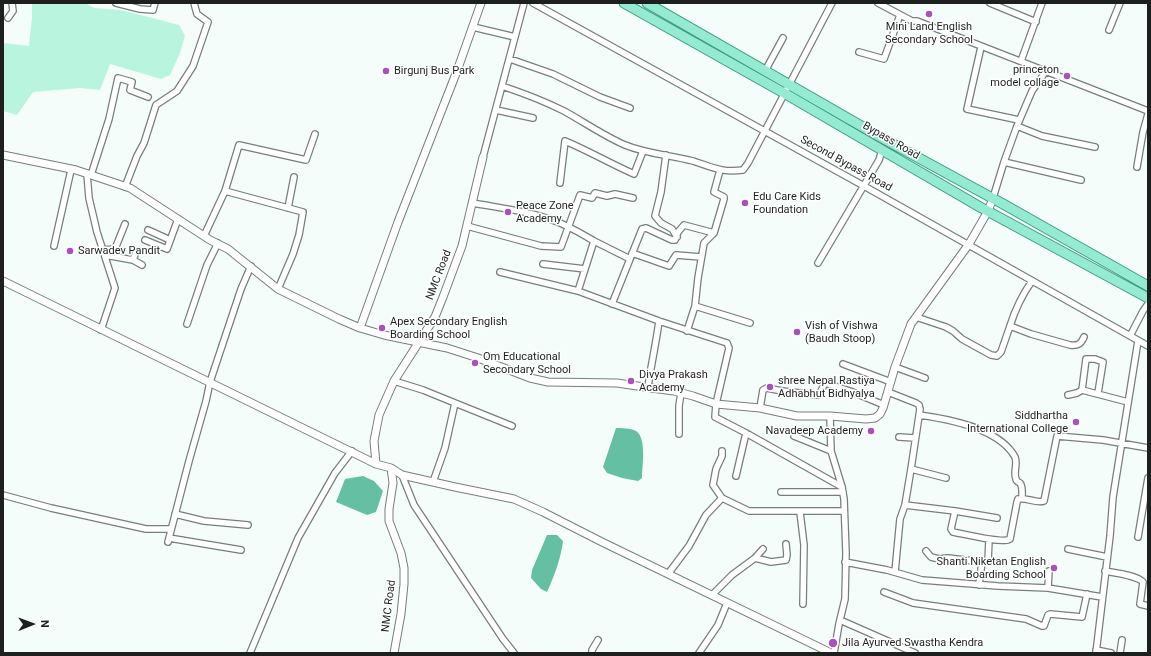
<!DOCTYPE html>
<html>
<head>
<meta charset="utf-8">
<style>
	body { margin:0 }
	#map { position:relative; width:1151px; height:656px; overflow:hidden; background:#f4fdfa; font-family:Roboto,sans-serif }
	canvas { display:block }
	.frame { position:absolute; inset:0; border:4px solid #1d201f; pointer-events:none }
	.north { position:absolute; left:12px; top:604px; width:40px; height:40px; -webkit-text-stroke:3px #fff; paint-order:stroke; rotate:89deg; font-size:11px; font-weight:700; line-height:16px; text-align:center; color:#1d201f }
	.north::after { content:''; display:block; margin:auto; width:14px; height:18px; background:#1d201f; clip-path:polygon(50% 0,100% 100%,50% 72%,0 100%) }
</style>
</head>
<body>
<div id="map">
<canvas width="1151" height="656"></canvas>
<div class="frame"></div>
<div class="north">N</div>
</div>
<script>
const context = document.querySelector('canvas').getContext('2d');
context.lineJoin = 'round';
function paint(path, color) { context.fillStyle = color; context.fill(path, 'evenodd'); }
function trace(path, color, width, dash) { context.strokeStyle = color; context.lineWidth = width; context.lineCap = dash ? 'butt' : 'round'; context.setLineDash(dash || []); context.stroke(path); }
function write(font, color, halo, rows, align = 'center') {
  context.font = font + ' Roboto,sans-serif'; context.lineWidth = 3; context.setLineDash([]); context.textBaseline = 'middle'; context.strokeStyle = halo; context.fillStyle = color; for (const [text, x, y, turn = 0] of rows) {
    context.save(); context.translate(x, y); context.rotate((+turn || 0) * Math.PI / 180); context.textAlign = isNaN(turn) ? turn : align; if (halo) context.strokeText(text, 0, 0); context.fillText(text, 0, 0); context.restore();
  }
}
paint(new Path2D(`
	M32 3H85L94 8 121 10 179 25 185 36 180 53 170 75 161 79 110 64 100 90 80 88 33 92 17 115 3 111V43L29 46 32 17Z`), '#b8f4de');
paint(new Path2D(`
	M616 428C622 428 630 428 636 431 647 438 642 467 642 478L638 481 622 478 607 473 603 467Z
	M363 476 374 481 383 491 376 512 367 515 336 502 345 479Z
	M547 535H557L563 541C561 558 554 577 547 592L541 589 531 578 532 570Z`), '#65c0a3');
const minor = new Path2D(`
	M116 3 140 9 153 10 155 3
	M533 3 864 186 1148 346
	M878 3 912 21H917L1148 111
	M990 3 1036 22
	M8 18 13 11 12 3
	M473 27 515 37
	M1109 30 1120 3
	M981 47 967 109 1019 120
	M859 52 884 59 900 15
	M510 59 553 74 600 97 630 108
	M1021 61 1042 3
	M765 71 783 38
	M502 86C523 93 544 101 564 111 584 122 604 136 625 145 647 154 670 155 693 161 712 167 722 173 743 170L748 163 832 3
	M496 110 533 118
	M1017 126 1042 136 1095 147
	M666 155 661 192 655 216 661 223 672 229 677 237
	M483 157 524 3
	M1004 162 1081 180
	M1137 167 1143 132 1148 114
	M87 174 89 198 97 232 115 288 101 330
	M91 175 109 119 118 78 132 82 130 90 148 97
	M560 183 565 141C589 151 611 164 634 174L643 151
	M125 187 137 156 144 143 156 105 177 91 193 66 208 22 197 14 194 3
	M225 191 303 212 299 235 293 254 278 289
	M993 198 1004 162 1017 126 1032 91 1046 71
	M473 203C500 208 529 211 555 221 569 226 582 234 594 241L578 291 659 321 727 343 729 348 716 404 715 417 746 433 842 487
	M288 208 294 177
	M467 226 541 246 561 247 580 195 592 198 595 193 607 196 615 194 633 198
	M148 230 170 240
	M204 236 225 191 239 145 306 160 315 134
	M145 240 167 249 178 219
	M594 241 630 259
	M54 246 71 170
	M103 250 115 249 125 224
	M632 253 669 266 676 255 701 257
	M105 255 133 260 142 265
	M133 260 136 252
	M818 263 879 160 882 150
	M543 264 585 269
	M500 272 578 291
	M1032 281C1022 295 1015 310 1010 326L1031 334 1070 345C1078 346 1081 344 1084 337
	M612 304 642 229 646 228 672 240H675L678 232 684 225 714 233
	M695 306 750 323
	M916 317 946 327 953 331 962 339 991 355 997 356 1001 352 1010 326
	M187 324 207 265 218 243
	M687 331 695 306 698 278 704 243 714 233 724 199V197L714 192 720 170
	M1130 336 1143 311 1148 304
	M843 364 891 382
	M895 367 925 378
	M394 381 423 390 455 403 445 448 433 482
	M648 387C651 365 656 344 659 321
	M1082 390 1086 359H1095L1103 362 1098 393
	M888 392 916 403 919 405 920 409 911 469 905 505 900 519 895 572
	M1068 395 1077 393 1082 390 1128 402
	M455 403 512 426
	M760 408 763 390 767 388 782 391 818 395 821 391 825 383 850 391 884 405
	M919 415C949 419 999 428 1015 457 1018 464 1013 472 1016 479 1016 481 1018 482 1020 483 1023 487 1022 493 1022 498
	M830 416 831 451 842 487 844 499 846 553 845 599 839 624 834 653
	M679 434V406L681 393
	M794 436 831 451
	M899 437 915 438
	M722 451V456L716 469 713 485 722 498
	M911 469 946 478
	M402 475 414 505 503 639 514 653
	M736 476 746 433
	M781 492H843
	M3 495 51 508 146 529H171
	M905 505 955 511
	M800 512 804 545 803 604
	M175 514 204 521 248 525
	M997 518 955 511 951 529 953 532C964 534 1003 544 1010 539L1017 502 1018 499C1027 497 1036 504 1044 501L1057 436 1103 440 1148 448
	M1138 537 1148 478
	M169 538 241 550
	M168 542 189 461 206 401 210 382 241 289 251 266
	M1068 549 1107 557
	M926 551 931 557 939 559 948 558 982 562
	M755 558 771 562 786 560 787 555 786 544
	M845 562 887 570 922 580 998 586 1048 588 1102 597
	M1105 571C1115 573 1136 575 1143 582L1140 604 1148 606
	M668 574 689 546 706 515 722 498 749 511H843
	M979 585 982 562 988 561 989 540
	M1048 588 1049 571
	M884 592 913 603 1026 619 1042 626H1044L1048 615 1050 614 1082 617 1087 594
	M712 595 732 575 755 558 763 549
	M840 620 915 653
	M1096 650 1111 653
	M250 653 298 538 335 473 352 451
	M592 653V650L598 640
	M699 653 718 625 727 603
	M1096 653 1110 536 1113 497 1138 341
	M1120 653 1122 640`);
const tertiary = new Path2D(`
	M3 155 76 170 130 188 210 240 228 249 278 289 339 319 360 328 384 335 447 348 478 358 530 378 548 382 617 383 644 387 674 391 693 396 716 404 760 408 797 416H830L866 419 875 418 880 414 883 408 895 367 911 324 969 244 988 211 993 198
	M3 281 376 464
	M360 328 398 222 457 71 481 3
	M391 468 402 475 455 487 514 499 543 512 602 542 831 653
	M394 653 401 614 404 584V568L401 553 389 521V509L393 483 391 468 376 464 374 441 379 415 394 381 435 317 443 297 462 246 483 157`);
const primary = new Path2D(`
	M624 3 784 93 980 207 1148 298
	M647 3 884 139 1005 205 1148 286`);
trace(minor, '#777f7b', 8);
trace(tertiary, '#777f7b', 9);
trace(primary, '#3d9b80', 11);
trace(minor, '#fff', 5.5);
trace(tertiary, '#fff', 7);
trace(primary, '#95ebd2', 9);
for (const [x, y, r, color] of [
	[929,14,4,"#aa50bc"],
	[386,71,4,"#aa50bc"],
	[1067,76,4,"#aa50bc"],
	[745,203,4,"#aa50bc"],
	[508,212,4,"#aa50bc"],
	[70,251,4,"#aa50bc"],
	[382,328,4,"#aa50bc"],
	[797,332,4,"#aa50bc"],
	[475,363,4,"#aa50bc"],
	[631,381,4,"#aa50bc"],
	[770,387,4,"#aa50bc"],
	[1076,422,4,"#aa50bc"],
	[871,431,4,"#aa50bc"],
	[1054,568,4,"#aa50bc"],
	[833,643,5,"#aa50bc"]
]) { const dot = new Path2D(); dot.arc(x, y, r, 0, 2 * Math.PI); context.fillStyle = color; context.fill(dot); trace(dot, '#fff', 1.5); }
write('11px', '#1d201f', '#fff', [
	["Mini Land English",929,27,"center"],
	["Secondary School",929,40,"center"],
	["princeton",1059,70,"right"],
	["model collage",1059,83,"right"],
	["Birgunj Bus Park",394,71],
	["Edu Care Kids",753,197],
	["Foundation",753,210],
	["Peace Zone",516,206],
	["Academy",516,219],
	["Sarwadev Pandit",78,251],
	["Apex Secondary English",390,322],
	["Boarding School",390,335],
	["Vish of Vishwa",805,326],
	["(Baudh Stoop)",805,339],
	["Om Educational",483,357],
	["Secondary School",483,370],
	["Divya Prakash",639,375],
	["Academy",639,388],
	["shree Nepal Rastiya",778,381],
	["Adhabhut Bidhyalya",778,394],
	["Siddhartha",1068,416,"right"],
	["International College",1068,429,"right"],
	["Navadeep Academy",863,431,"right"],
	["Shanti Niketan English",1046,562,"right"],
	["Boarding School",1046,575,"right"],
	["Jila Ayurved Swastha Kendra",842,643]
], 'left');
write('11px', '#1d201f', '#fff', [
	["Bypass Road",891,141,30],
	["Second Bypass Road",846,164,29],
	["NMC Road",439,275,-69],
	["NMC Road",389,606,-83]
]);
</script>
</body>
</html>
